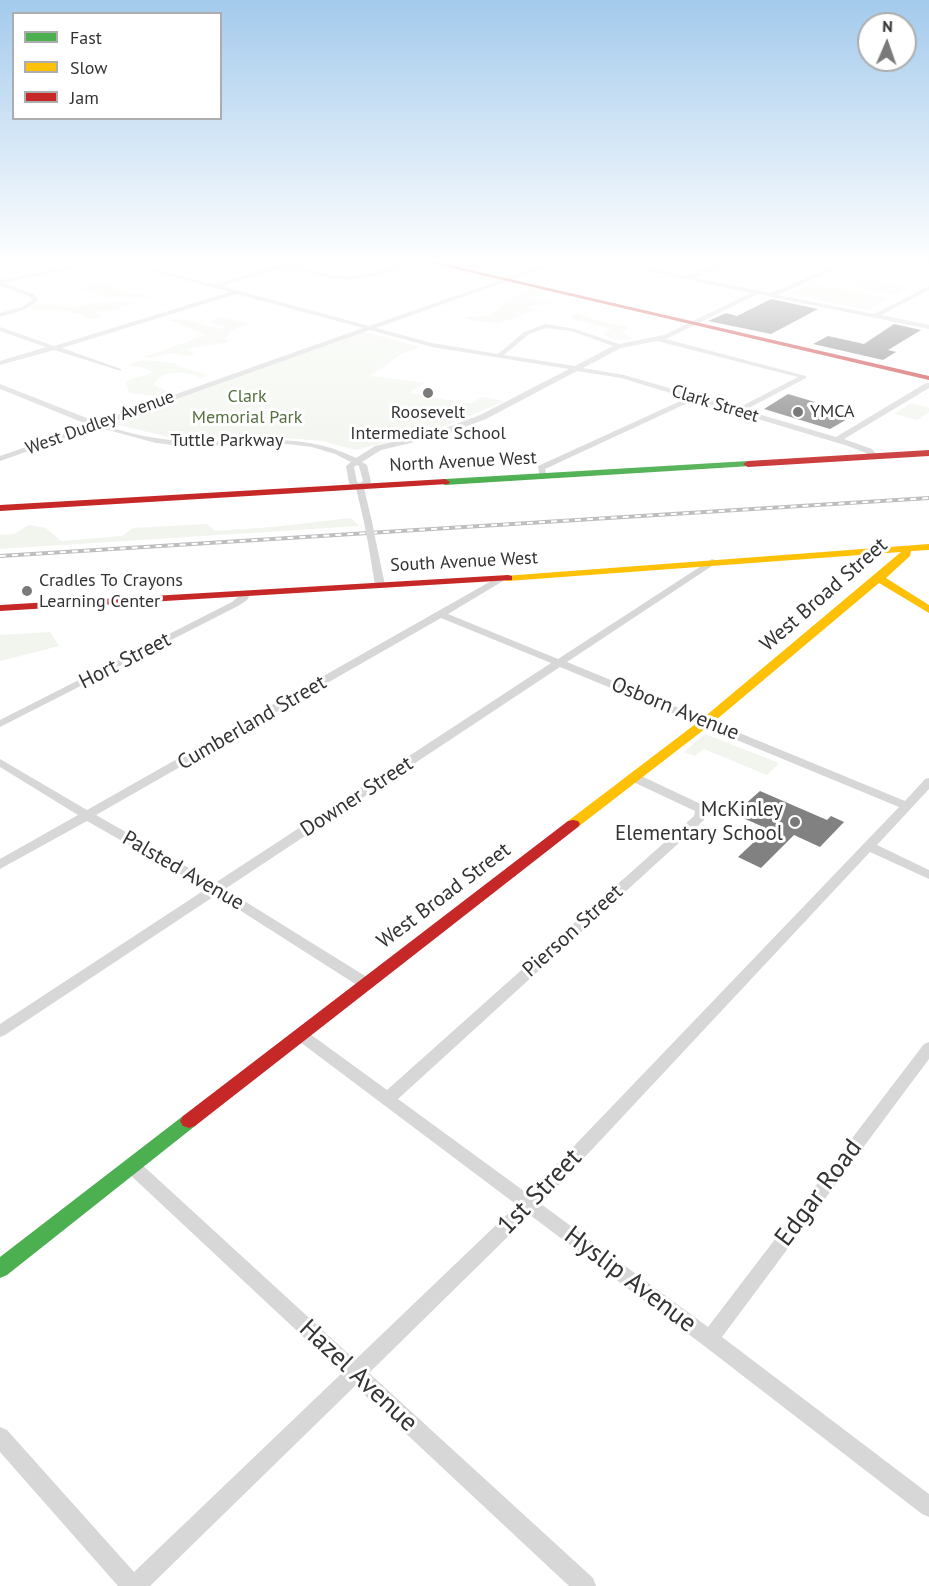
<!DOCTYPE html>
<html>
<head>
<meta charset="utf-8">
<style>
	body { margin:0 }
	#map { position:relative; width:929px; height:1586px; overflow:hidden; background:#fff; font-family:"PT Sans",sans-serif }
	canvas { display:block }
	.legend { position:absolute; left:12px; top:12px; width:210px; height:108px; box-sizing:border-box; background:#fff; border:2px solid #adadad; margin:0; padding:8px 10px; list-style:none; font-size:18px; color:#333 }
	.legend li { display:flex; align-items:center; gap:12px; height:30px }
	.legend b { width:30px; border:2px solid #adadad }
	.north { position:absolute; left:857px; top:12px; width:60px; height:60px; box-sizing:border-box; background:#fff; border:2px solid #adadad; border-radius:50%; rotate:2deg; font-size:16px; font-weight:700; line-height:24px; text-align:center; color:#333 }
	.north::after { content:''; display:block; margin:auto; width:21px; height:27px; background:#7a7a7a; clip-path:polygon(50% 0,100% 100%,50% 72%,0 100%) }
</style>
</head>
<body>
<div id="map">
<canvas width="929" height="1586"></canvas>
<ul class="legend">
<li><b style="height:8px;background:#4caf50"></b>Fast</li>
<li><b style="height:8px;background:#ffc107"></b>Slow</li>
<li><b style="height:8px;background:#c62828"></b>Jam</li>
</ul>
<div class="north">N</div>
</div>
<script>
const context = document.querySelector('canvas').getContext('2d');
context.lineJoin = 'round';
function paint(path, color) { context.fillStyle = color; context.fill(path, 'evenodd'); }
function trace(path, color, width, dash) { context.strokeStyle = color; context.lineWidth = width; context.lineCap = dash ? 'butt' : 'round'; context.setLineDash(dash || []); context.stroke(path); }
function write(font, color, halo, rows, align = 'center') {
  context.font = font + ' "PT Sans",sans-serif'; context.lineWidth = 6; context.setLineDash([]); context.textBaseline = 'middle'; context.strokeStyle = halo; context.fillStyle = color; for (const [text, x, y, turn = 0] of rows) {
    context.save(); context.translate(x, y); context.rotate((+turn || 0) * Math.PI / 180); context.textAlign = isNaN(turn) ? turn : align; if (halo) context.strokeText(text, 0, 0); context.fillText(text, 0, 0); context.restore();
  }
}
paint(new Path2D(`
	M862 279 909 287 896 295 848 286Z
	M101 282 117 285 106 288 126 291V294H147L151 298 106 297 78 288Z
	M811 283 889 298 868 310 789 294Z
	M532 287 545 290 529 298 553 302 529 307 536 310 498 324 463 319 466 317 486 316 499 309 503 302Z
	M133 301 135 303 110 311H97L96 313 101 316 88 319C72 307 48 312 29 308L44 303 73 308 92 303Z
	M577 313 596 320 629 327 621 334 634 338C619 341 614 341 602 334L611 329 573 319 571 316Z
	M221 317 249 324 230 331 229 335 225 338 229 342 187 349 195 354C182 359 180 352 169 354 159 355 155 359 144 357L206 335 169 320C187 316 205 327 223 329L225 326 209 322Z
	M365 332 421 347 401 354 365 380 373 376 425 383 409 393 470 404 482 397 505 401 436 430 356 450 322 441 272 437 181 440 110 423Z
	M142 360 175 363C180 369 198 371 207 375L201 378C183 371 165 368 153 385L168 391 157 396 129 393 126 382 134 378 152 373 147 369 129 365Z
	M911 403 929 408V412L917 420 894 414Z
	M351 518 359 526 0 549V535L14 534 29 525 46 528 61 541 122 536 133 528 207 524 215 531 273 527Z
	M50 632 59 646 0 661V635Z
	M705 734 779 763 767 775 704 749 695 756 684 752Z`), '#f1f5ed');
paint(new Path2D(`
	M771 299 818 309 771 334 708 321 726 313 737 316Z
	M894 324 921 330 888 350 896 352 883 360 813 344 828 336 864 344Z
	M788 394 815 402 806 406 849 418 830 429 764 409Z
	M760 791 827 820 831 816 844 822 820 847 794 835 761 868 738 857 768 829 734 814Z`), '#818181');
paint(new Path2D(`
	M92 262H102L3 283 33 294 39 300 26 309 0 317V313L22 307 32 300 29 296 0 286V280Z
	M121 262H129L214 285 279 265 272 262H280C307 269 335 280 364 275 381 272 396 262 414 262L377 275 351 280 329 278 286 267 221 286 369 326 553 262H560L376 328 432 343 498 354 524 332 546 324 575 329 619 344 664 335 751 293 606 262H616L687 276 723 262H730L694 278 771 293 844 262H851L778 295 874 314 929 286V290L881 315 929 325V329L758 294 666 339 806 376V378L745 410 836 437 926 383H929V388L844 439 872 449 878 456 874 458 866 453 848 446 694 400 545 469 547 476 540 478 538 466 687 398 621 378 577 371 486 419 440 436 381 450 362 462 367 465 371 482 364 488 372 522 368 525 364 522 356 488 349 483 346 466 351 462 335 454 312 447 287 444 183 446 156 443 97 427 0 461V456L89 425 0 389V384L97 422 363 328 236 294 62 348 121 369V371L54 350 0 365V361L46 347 0 331V327L54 346 230 292ZM546 328 571 331 613 346 575 366 504 355 529 334ZM370 330 432 347 569 369 480 415 435 432 375 446 356 458C301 430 244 443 185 441 157 440 130 434 104 425ZM657 341 798 377 738 408 624 375 583 368 621 348ZM357 465 359 466 363 481 360 483 357 482 354 467Z
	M371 534 375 537 385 585 380 588 375 585 367 537Z
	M712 559 715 560V564L567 662 905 801 925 779 929 778V789L877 845 929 870V879L870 852 541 1204 708 1327 924 1044 929 1042V1059L722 1337 929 1494V1517L922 1514 703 1345 530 1215 369 1373 593 1578 596 1586H569L355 1386 150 1586H118L0 1452V1427L7 1430 134 1572 342 1373 126 1171 124 1166 126 1161 132 1159 138 1161 355 1360 517 1205 296 1039 294 1035 296 1031 301 1029 306 1031 387 1090 694 816 695 811 629 780 627 777 629 774H637L705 806 707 809 704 820 398 1099 528 1194 899 807 560 667 225 889 370 979 372 983 370 987 365 988 360 987 216 895 5 1035 0 1037V1024L206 889 87 821 0 869V859L78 815 0 767V759L87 810 500 576H506L508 578 448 614 558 659ZM441 618 551 663 215 883 96 815Z
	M246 590 251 593 247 600 238 606 0 727V720L232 602Z`), '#d7d7d7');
paint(new Path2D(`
	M748 461 751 462V466L445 485 440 482 445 479Z
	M189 1114 195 1116 198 1121 195 1126 7 1275 0 1278V1257L183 1116Z`), '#4caf50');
paint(new Path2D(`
	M929 544V550L911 551 910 556 886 578 929 605V613L879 583 710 725 578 827H568L566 824 568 821 702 719 901 552 508 581 504 580V576Z`), '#ffc107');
paint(new Path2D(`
	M426 262H436L929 376V380Z
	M929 450V456L748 467 743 464 748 461Z
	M445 479 450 482 448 484 0 511V505Z
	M508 575 512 576V580L0 611V605Z
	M573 820 578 821 580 824 578 827 195 1126 189 1128 183 1126 180 1121 183 1116 568 821Z`), '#c62828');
const rail = new Path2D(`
	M0 556 929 498`);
trace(rail, '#bebebe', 4);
trace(rail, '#fff', 2, [6]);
trace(new Path2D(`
	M368 522 371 537`), '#d7d7d7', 8);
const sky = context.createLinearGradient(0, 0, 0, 484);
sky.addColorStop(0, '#a3caec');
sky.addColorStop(0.54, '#fff');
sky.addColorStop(1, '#ffffff00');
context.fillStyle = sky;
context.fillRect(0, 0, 929, 484);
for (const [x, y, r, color] of [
	[428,393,6,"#7a7a7a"],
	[798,412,6,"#7a7a7a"],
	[27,591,6,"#7a7a7a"],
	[795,822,6,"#7a7a7a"]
]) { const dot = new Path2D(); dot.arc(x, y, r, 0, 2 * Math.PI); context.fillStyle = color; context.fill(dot); trace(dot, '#fff', 2); }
write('18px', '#56703f', '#fff', [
	["Clark",247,397],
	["Memorial Park",247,418]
]);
write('18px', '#333', '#fff', [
	["Clark Street",715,404,17],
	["West Dudley Avenue",100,423,-20],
	["Tuttle Parkway",227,441],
	["North Avenue West",463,462,-3],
	["South Avenue West",464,562,-3]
]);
write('18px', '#333', '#fff', [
	["YMCA",810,412],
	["Roosevelt",428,413,"center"],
	["Intermediate School",428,434,"center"],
	["Cradles To Crayons",39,581],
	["Learning Center",39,602]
], 'left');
write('21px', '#333', '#fff', [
	["West Broad Street",824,595,-41],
	["Hort Street",125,661,-27],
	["Osborn Avenue",675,709,22],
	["Cumberland Street",252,723,-30],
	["Downer Street",357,797,-33],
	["Palsted Avenue",183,871,30],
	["West Broad Street",444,896,-37],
	["Pierson Street",573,931,-42]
]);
write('21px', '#333', '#fff', [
	["McKinley",783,810],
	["Elementary School",783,834]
], 'right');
write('26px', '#333', '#fff', [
	["1st Street",540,1192,-46],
	["Edgar Road",819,1193,-53],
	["Hyslip Avenue",630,1280,37],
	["Hazel Avenue",358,1376,43]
]);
</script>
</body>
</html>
